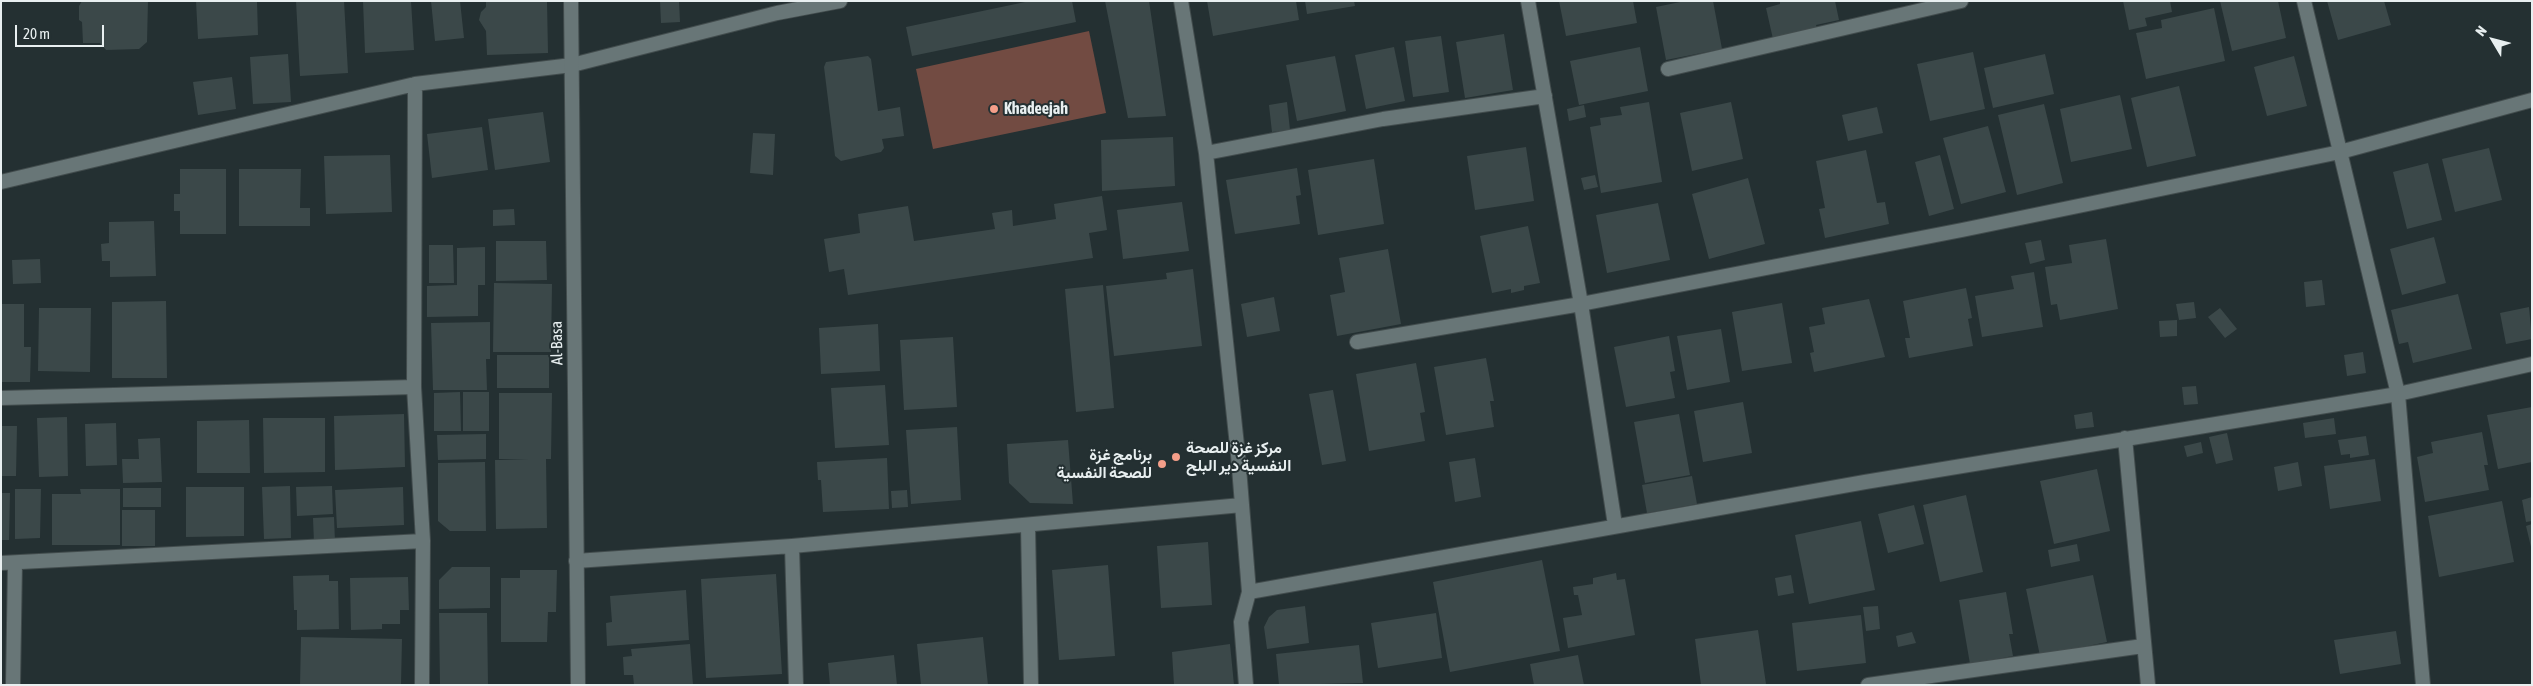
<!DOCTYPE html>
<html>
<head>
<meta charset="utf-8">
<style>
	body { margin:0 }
	#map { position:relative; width:2533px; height:686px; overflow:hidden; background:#243032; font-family:"Asap Condensed",sans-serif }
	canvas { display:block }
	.frame { position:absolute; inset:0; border:2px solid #e8eff0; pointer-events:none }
	.north { position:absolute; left:2468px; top:15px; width:50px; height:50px; -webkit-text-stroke:4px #243032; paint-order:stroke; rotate:307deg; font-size:14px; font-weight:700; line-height:20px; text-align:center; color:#e8eff0 }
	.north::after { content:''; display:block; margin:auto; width:18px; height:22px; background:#e8eff0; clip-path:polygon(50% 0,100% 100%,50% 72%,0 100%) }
	.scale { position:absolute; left:15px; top:25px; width:89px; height:22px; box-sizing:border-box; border:2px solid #e8eff0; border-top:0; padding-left:6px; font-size:15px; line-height:18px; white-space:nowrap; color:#e8eff0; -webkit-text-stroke:4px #243032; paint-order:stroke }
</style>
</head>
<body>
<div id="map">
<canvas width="2533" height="686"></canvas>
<div class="frame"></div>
<div class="north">N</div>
<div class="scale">20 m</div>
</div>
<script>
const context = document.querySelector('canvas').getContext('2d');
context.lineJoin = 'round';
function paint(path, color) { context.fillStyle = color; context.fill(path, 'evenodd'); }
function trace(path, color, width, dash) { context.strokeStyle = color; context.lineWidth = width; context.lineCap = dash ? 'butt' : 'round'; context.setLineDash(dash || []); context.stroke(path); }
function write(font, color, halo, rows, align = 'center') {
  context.font = font + ' "Asap Condensed",Vazirmatn,sans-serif'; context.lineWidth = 4; context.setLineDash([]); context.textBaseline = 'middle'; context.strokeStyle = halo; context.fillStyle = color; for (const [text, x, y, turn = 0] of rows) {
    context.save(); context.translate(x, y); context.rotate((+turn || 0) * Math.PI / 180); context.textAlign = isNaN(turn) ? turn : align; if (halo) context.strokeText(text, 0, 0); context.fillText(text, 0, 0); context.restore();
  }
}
paint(new Path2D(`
	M1089 31 1106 113 933 149 916 69Z`), '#724b42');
paint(new Path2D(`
	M82 1H148L147 42 139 49 106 50 100 43H83L82 22 79 20V6Z
	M196 1H257L258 35 198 39Z
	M296 1H344L348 73 300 76Z
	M363 1H411L414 50 365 53Z
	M431 1H460L464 38 435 41Z
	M486 1H547L548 53 487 55 486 31 479 20 481 12 486 7Z
	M660 1H679L680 22 661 23Z
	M1030 1H1072L1076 22 912 56 906 27Z
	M1105 1H1149L1166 116 1128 118Z
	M1207 1H1296L1299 20 1213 36Z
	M1305 1H1354L1355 6 1307 14Z
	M1559 1H1633L1637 23 1566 36Z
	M1685 1H1713L1722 49 1666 60 1656 7Z
	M1780 1H1835L1839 20 1816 25 1817 29 1773 39 1766 8 1780 4Z
	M2123 1H2170L2172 12 2145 18 2147 26 2129 30Z
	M2220 1H2278L2286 38 2232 51Z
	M2327 1H2384L2391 25 2338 40Z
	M2214 8 2225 61 2146 79 2136 33 2162 28 2161 20Z
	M1504 34 1513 90 1465 98 1456 42Z
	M1441 36 1449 92 1413 97 1405 41Z
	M1394 47 1405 101 1366 109 1355 55Z
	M1640 47 1648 91 1579 105 1570 61Z
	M1973 52 1985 109 1930 121 1917 64Z
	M288 54 291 102 253 104 250 57Z
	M2045 54 2054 94 1993 108 1984 68Z
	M868 56 871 59 878 111 900 107 904 136 882 139 884 148 881 152 841 161 835 156 824 67 826 62Z
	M1335 56 1346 111 1297 121 1286 65Z
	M2294 56 2307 106 2267 116 2254 67Z
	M232 77 236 109 198 115 193 82Z
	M2179 86 2196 156 2147 167 2131 98Z
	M2120 95 2132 149 2071 162 2060 109Z
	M1287 102 1290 130 1272 132 1269 105Z
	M1649 102 1662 182 1601 193 1590 127 1601 125 1600 118 1622 115 1620 107Z
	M1731 102 1743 159 1692 171 1680 113Z
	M2044 104 2063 183 2017 195 1998 115Z
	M1584 105 1586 117 1569 121 1567 109Z
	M1877 107 1883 133 1848 141 1842 115Z
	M543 112 550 162 495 170 488 119Z
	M1988 126 2006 192 1961 204 1943 138Z
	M482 127 488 170 432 178 427 134Z
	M753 133 775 134 773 175 750 173Z
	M1173 137 1175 186 1102 191 1101 140Z
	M1526 147 1534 201 1475 210 1467 156Z
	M2489 148 2502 200 2455 212 2442 159Z
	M1866 150 1877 203 1885 202 1889 224 1825 238 1819 209 1825 208 1816 161Z
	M390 155 392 212 326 214 324 156Z
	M1940 155 1954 209 1929 216 1915 162Z
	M1374 159 1384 224 1318 235 1308 170Z
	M2428 163 2442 220 2407 229 2393 172Z
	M1297 168 1301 195 1296 196 1300 224 1235 234 1226 180Z
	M180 169H226V234H180V211H174V194H180Z
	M239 169H301L300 208H310V226H239Z
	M1595 175 1598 187 1584 190 1581 178Z
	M1748 178 1765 244 1709 259 1692 194Z
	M1102 196 1107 230 1089 233 1093 258 848 295 844 269 829 272 824 239 860 233 858 214 908 206 914 241 995 229 992 213 1012 210 1013 226 1056 219 1054 204Z
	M1182 202 1189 251 1123 259 1117 210Z
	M1658 203 1670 260 1607 273 1596 215Z
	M514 209 515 225 493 226V210Z
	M154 221 156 276 110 277V261H102L101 244 109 243V222Z
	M1528 226 1540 283 1524 286V290L1511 293V289L1492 293 1480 236Z
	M2434 237 2446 283 2402 295 2390 249Z
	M2106 239 2118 309 2060 320 2057 304 2051 305 2045 267 2072 263 2069 245Z
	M2041 240 2045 260 2030 264 2025 243Z
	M496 241H546L547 280 496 281Z
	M429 245H453L454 283H429Z
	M485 247V285H478V316L427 317V286L457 285V248Z
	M1388 249 1401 324 1337 336 1330 295 1345 292 1339 258Z
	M40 259 41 283 13 284 12 260Z
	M1193 269 1202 346 1114 356 1106 286 1167 279 1166 273Z
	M2034 272 2043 327 1982 337 1975 296 2014 289 2011 276Z
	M2322 280 2325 305 2306 307 2304 282Z
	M494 283 552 284 551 352H493Z
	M1103 285 1114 408 1076 412 1065 289Z
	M1966 288 1972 318 1968 319 1973 346 1909 358 1905 338H1910L1903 301Z
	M2458 294 2472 349 2413 363 2408 342 2399 344 2391 310Z
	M1274 297 1280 331 1247 337 1241 304Z
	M1869 299 1885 357 1814 372 1810 353 1814 352 1809 327 1825 324 1822 308Z
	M166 301 167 378H112V302Z
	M2194 302 2196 318 2179 320 2176 304Z
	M1782 303 1792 363 1742 371 1732 312Z
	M1 304H24V347H31L30 382H1Z
	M2529 307 2532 339 2506 344 2500 313Z
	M39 308H91L90 372 38 371Z
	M2220 308 2237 329 2225 338 2208 317Z
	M2177 320V336L2160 337 2159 321Z
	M490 322V359H486L487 390H433L431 323Z
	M878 324 880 371 821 374 819 328Z
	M1721 329 1730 382 1687 390 1677 336Z
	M1669 336 1675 371 1670 372 1675 398 1626 407 1614 347Z
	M953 337 957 407 904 410 900 340Z
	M2363 352 2366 373 2347 376 2344 355Z
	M497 355H549V388H497Z
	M1486 358 1494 401H1490L1494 427 1446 435 1434 367Z
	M1416 363 1425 412 1420 413 1425 441 1369 451 1356 374Z
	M885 385 889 445 835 448 831 388Z
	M2196 386 2198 404 2184 405 2182 387Z
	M1333 390 1346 461 1322 465 1309 394Z
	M460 392 461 431H434V393Z
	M463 392H489V431H463Z
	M499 393H552L551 459H546L547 528 496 529 495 460H528L499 459Z
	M1743 402 1752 453 1703 462 1694 411Z
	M2532 407V462L2498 469 2487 415Z
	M2092 412 2094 427 2076 429 2074 415Z
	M404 414 405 467 335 470 334 416Z
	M1679 414 1690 475 1645 483 1634 422Z
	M67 417 68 476 39 477 37 418Z
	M263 418H325V472L264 473Z
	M2334 418 2336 434 2305 438 2303 423Z
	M249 420 250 473H197V421Z
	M116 423 117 465 86 466 85 424Z
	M1 426H17L16 476H1Z
	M957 427 961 500 911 504 906 430Z
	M2482 432 2488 465H2484L2489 490 2425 502 2417 457 2433 453 2431 442Z
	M2227 433 2233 460 2216 464 2209 437Z
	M486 434V459L438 460 437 435Z
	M2366 436 2369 455 2350 458V454L2341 455 2338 440Z
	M160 438 162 482 123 483 122 459H139L138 439Z
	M1068 440 1073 504 1030 503 1009 483 1007 444Z
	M2201 442 2203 453 2187 457 2184 446Z
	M887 458 889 509 823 512 821 480H818L817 462Z
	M1475 458 1481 497 1455 502 1449 462Z
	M2375 459 2381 501 2330 509 2324 466Z
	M485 462 486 531H450L438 521V463Z
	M2298 462 2302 486 2278 491 2274 467Z
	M2097 469 2110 531 2054 544 2040 481Z
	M1692 476 1697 504 1647 513 1642 485Z
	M290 486 291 538 264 539 262 487Z
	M332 486 333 514 297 516 296 487Z
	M186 487H244V536L186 537Z
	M403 487 404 525 337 528 335 490Z
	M123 488H161V507H123Z
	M15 489H41L40 538 15 539Z
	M80 489H120V545H52V494H81Z
	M907 490 908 507 892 508 891 491Z
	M1 493H10L9 540H1Z
	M1966 495 1983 572 1940 582 1923 505Z
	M2532 497V521L2526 522 2522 500Z
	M2502 501 2514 562 2439 577 2428 516Z
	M1914 505 1924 544 1888 553 1878 514Z
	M122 510H155V546H122Z
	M334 517 335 542 314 543 313 518Z
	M1861 521 1875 590 1809 604 1795 535Z
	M2532 524V547H2531L2526 526Z
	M1208 542 1212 605 1161 608 1157 546Z
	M2077 544 2080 561 2051 567 2048 550Z
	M1542 560 1560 651 1450 672 1433 582Z
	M1108 565 1115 656 1059 660 1052 570Z
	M452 567H490V608L439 609V580Z
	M520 570H557L556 612H548L547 642H501V578H520Z
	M1616 573 1617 580 1625 579 1635 635 1568 648 1563 618 1582 615 1578 595H1574L1573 587 1593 584V578Z
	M776 574 782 674 706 678 701 579Z
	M329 575V581H338L339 629 297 630V610H294L293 576Z
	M1791 575 1794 593 1778 596 1775 578Z
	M2093 575 2107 642 2040 656 2026 589Z
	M408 577 409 610H400V624H382V629L351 630 350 578Z
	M686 590 689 640 607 646 606 623 612 622 610 596Z
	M2006 592 2013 634H2009L2013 656 1970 664 1959 600Z
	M1305 606 1309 643 1267 649 1264 627 1269 617 1277 610Z
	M1878 606 1880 629 1866 631 1863 607Z
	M439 613H487L488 685H440Z
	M1436 613 1442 658 1378 668 1371 623Z
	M1861 615 1866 663 1797 671 1792 623Z
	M1758 630 1766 684 1701 685 1695 639Z
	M2396 631 2401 664 2340 674 2334 640Z
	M1912 632 1916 643 1898 647 1896 636Z
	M301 637 402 639 401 685H300Z
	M983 637 988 685H921L917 644Z
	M690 644 693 685H634L633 675H624L623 657 632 656 631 649Z
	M1230 644 1234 685H1174L1172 652Z
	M1359 645 1363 683 1279 685 1276 654Z
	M894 655 897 685H830L828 663Z
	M1578 655 1584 685H1534L1530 664Z`), '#3b4849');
const minor = new Path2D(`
	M1181 1 1206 153 1238 455 1249 592 1241 622 1246 685
	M1528 1 1581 304 1615 525
	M2304 1 2398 394 2423 685
	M1668 69 1961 1
	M415 84 414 387 423 541 422 685
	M1206 153 1383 119 1545 96
	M1 182 415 84 572 65 777 13 840 1
	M1357 342 1581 304 1962 230 2340 152 2532 100
	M1 398 414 387
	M2125 438 2148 685
	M1028 526 1031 685
	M792 546 796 685
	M576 561 792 546 1242 505
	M1 563 423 541
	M1249 592 1865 482 2398 394 2532 364
	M13 685 15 563
	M1868 685 2143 646`);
const tertiary = new Path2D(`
	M571 1 578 685`);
trace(minor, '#424c4d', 16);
trace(tertiary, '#424c4d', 16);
trace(minor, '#687677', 14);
trace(tertiary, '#687677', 14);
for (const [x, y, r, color] of [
	[994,109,5,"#f49e89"],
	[1176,457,5,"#f49e89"],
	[1162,464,5,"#f49e89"]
]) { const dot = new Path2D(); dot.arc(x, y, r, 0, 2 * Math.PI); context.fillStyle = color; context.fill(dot); trace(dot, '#243032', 2); }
write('bold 16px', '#e8eff0', '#243032', [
	["Khadeejah",1004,109],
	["مركز غزة للصحة",1186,448],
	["النفسية دير البلح",1186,466],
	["برنامج غزة",1152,455,"right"],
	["للصحة النفسية",1152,473,"right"]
], 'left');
write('16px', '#e8eff0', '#243032', [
	["Al-Basa",557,343,-91]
]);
</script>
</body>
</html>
